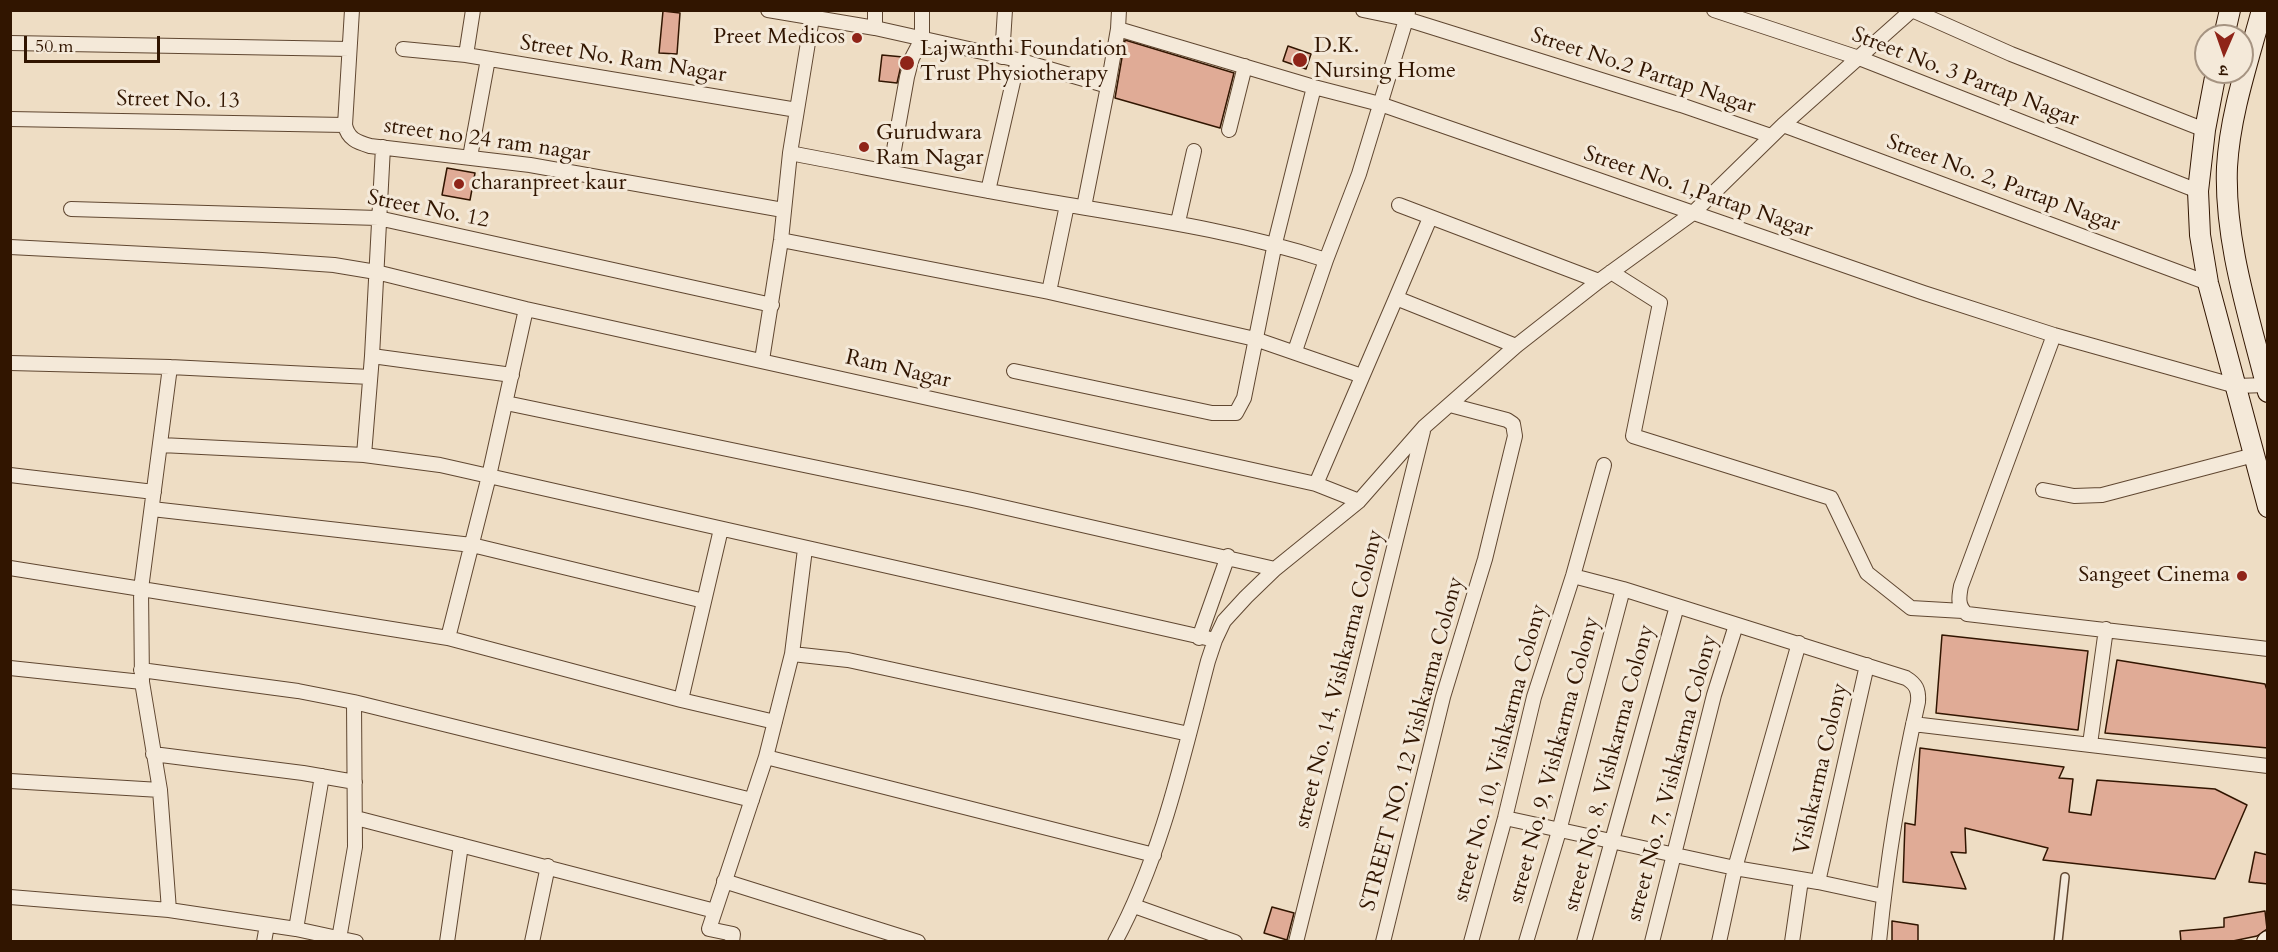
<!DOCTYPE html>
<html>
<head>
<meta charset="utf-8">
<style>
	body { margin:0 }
	#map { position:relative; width:2278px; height:952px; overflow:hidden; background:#eeddc4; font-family:Cardo,"Noto Serif Devanagari",serif }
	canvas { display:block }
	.frame { position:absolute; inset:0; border:12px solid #311500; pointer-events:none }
	.north { position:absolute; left:2194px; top:24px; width:60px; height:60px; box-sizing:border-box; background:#f4e9d9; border:2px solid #a69482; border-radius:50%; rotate:182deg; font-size:16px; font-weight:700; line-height:24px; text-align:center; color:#311500 }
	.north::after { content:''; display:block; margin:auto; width:21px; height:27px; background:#8f2418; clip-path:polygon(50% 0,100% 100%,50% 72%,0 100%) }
	.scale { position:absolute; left:24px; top:36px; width:136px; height:27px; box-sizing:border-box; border:3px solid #311500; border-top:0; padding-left:8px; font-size:18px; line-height:21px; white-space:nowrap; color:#311500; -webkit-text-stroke:4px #f4e9d9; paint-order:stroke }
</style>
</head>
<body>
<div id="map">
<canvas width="2278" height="952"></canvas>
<div class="frame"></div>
<div class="north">उ</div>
<div class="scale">50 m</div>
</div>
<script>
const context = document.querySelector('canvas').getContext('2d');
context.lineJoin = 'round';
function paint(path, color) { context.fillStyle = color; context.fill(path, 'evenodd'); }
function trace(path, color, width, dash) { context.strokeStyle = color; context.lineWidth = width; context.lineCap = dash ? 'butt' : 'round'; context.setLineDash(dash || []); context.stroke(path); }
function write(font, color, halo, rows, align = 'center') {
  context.font = font + ' Cardo,serif'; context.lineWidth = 6; context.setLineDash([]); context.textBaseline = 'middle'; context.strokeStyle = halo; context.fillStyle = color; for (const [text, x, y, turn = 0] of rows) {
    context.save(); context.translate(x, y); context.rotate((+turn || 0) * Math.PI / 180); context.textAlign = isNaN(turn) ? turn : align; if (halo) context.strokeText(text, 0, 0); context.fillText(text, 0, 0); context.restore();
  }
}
const building = new Path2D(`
	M663 11 680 13 677 54 659 53Z
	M1125 40 1234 73 1220 128 1115 98Z
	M1288 46 1311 54 1306 69 1283 61Z
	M882 55 903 57 897 83 879 81Z
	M447 168 475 173 470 200 442 195Z
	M1942 635 2088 651 2078 730 1936 713Z
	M2117 660 2265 684 2268 693V748L2105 733Z
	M1920 748 2064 767 2059 778 2073 779 2069 812 2091 815 2097 780 2215 789 2247 805 2215 879 2043 860 2048 848 1965 828 1966 853 1951 852 1966 889 1903 882 1905 823 1915 825Z
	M2255 852 2268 855V884L2249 882Z
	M1272 907 1294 913 1287 940 1264 933Z
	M2265 911 2267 929 2257 936 2228 942H2181L2180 931 2224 927V918Z
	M1892 921 1918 925V942H1892Z`);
paint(building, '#e0ab96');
trace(building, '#311500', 1.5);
const lane = new Path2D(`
	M2058 942 2065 877`);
const street = new Path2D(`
	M352 10 345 125C348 139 357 142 370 146L530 165 783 210
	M768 10 875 28 1018 60 1108 86 1118 29 1119 10
	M1363 10 1406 19 1681 105 1771 136
	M1714 10 1859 58 2198 191
	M1912 10 2011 54 2205 130
	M875 28V10
	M1118 29 1314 87 1380 104 1924 293 2054 335 2236 386 2266 385
	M10 43 349 49
	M403 49 466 55 797 110
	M466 55 473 10
	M1002 57 1005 10
	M10 119 345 125
	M1783 125 2208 283
	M1229 130 1245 66
	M790 153C869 168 948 184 1028 198 1129 216 1228 228 1326 260
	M470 157 488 59
	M890 172 907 77 912 58 922 39V10
	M988 191 1018 60
	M1399 205 1599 281
	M1084 207 1108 86
	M71 209 378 218 772 305
	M1178 222 1194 151
	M781 240 1049 292 1255 339 1362 376
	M10 247 262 260 334 265 376 272 526 309 1316 484 1359 501
	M1611 272 1660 303 1633 436 1831 498 1867 573 1911 608 1963 611
	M1049 292 1067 205
	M1396 298 1430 218
	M2054 335 1961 586C1959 596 1957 607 1967 614L2268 649
	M1295 351 1326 260 1359 174 1408 13
	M372 356 512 375
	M762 360 781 240 790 153 812 18
	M10 363 170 367 370 377
	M1014 371 1212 413H1236L1244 398 1275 243 1314 87
	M506 403 972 500 1275 569
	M161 445 364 455 440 465 1215 640
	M364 455 372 356 383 147
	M10 475 154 492
	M1316 484 1396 298 1516 346
	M2043 490 2074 496 2102 495 2254 455
	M152 509 472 545 704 601
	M10 568 448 638 681 700 775 722
	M1573 576 1623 589 1906 678C1916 684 1919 690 1918 702 1900 781 1887 861 1879 942
	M448 638 489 476 526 309
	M1199 638 1228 556
	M792 654 848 660 1189 734
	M10 668 142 682
	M141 670 298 691 354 702 752 800
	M681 700 721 529
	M1913 724 2268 766
	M2090 744 2106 629
	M153 754 303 773 355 782
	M766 757 1154 855
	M10 781 160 790
	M356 818 715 911
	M1505 818 1735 868 1818 882 1883 896
	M724 881 918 942
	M1818 882 1867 665
	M10 897 169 910 296 929 356 942
	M1134 906 1235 942
	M169 910 160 790 142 682 141 589 170 367
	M296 929 322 776
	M339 939 355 847 354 702
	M264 942 267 925
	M447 942 461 845
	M532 942 548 866
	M732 942 733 934 709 929 766 757 792 654 805 549
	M1115 942C1162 855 1183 756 1208 661L1215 640 1224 621 1246 597 1275 569 1359 501 1424 427 1516 346 1599 281 1693 213 1783 125 1912 10
	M1296 942 1423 431
	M1383 942 1443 697 1485 559 1515 436 1513 424 1507 420 1450 405
	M1471 942 1505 818 1534 697 1573 576 1604 465
	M1526 942 1559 831 1623 589
	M1584 942 1677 606
	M1652 942 1714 695 1736 625
	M1719 942 1735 868 1799 643
	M1792 942 1801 880`);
const secondary = new Path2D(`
	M2262 10C2248 62 2230 114 2227 167 2224 242 2250 319 2268 392
	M2224 36 2230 10
	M2216 72 2205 130 2198 191 2200 235 2208 283 2268 507
	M2267 942 2268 941`);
trace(lane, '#604731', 10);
trace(street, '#604731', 16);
trace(secondary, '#311500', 22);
trace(lane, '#f4e9d9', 7);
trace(street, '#f4e9d9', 14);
trace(secondary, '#f4e9d9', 20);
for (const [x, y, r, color] of [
	[857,38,6,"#8f2418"],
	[1300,60,8,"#8f2418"],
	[907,63,8,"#8f2418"],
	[864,147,6,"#8f2418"],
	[459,184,6,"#8f2418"],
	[2242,576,6,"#8f2418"]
]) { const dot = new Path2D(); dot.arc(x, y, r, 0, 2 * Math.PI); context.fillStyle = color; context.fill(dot); trace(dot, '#f4e9d9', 2); }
write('22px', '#311500', '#f4e9d9', [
	["Preet Medicos",845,38,"right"],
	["D.K.",1314,47],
	["Nursing Home",1314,72],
	["Lajwanthi Foundation",920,50],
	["Trust Physiotherapy",920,75],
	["Gurudwara",876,134],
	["Ram Nagar",876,159],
	["charanpreet kaur",471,184],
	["Sangeet Cinema",2230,576,"right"]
], 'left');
write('22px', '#311500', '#f4e9d9', [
	["Street No. Ram Nagar",623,60,9],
	["Street No.2 Partap Nagar",1643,72,18],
	["Street No. 3 Partap Nagar",1965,78,21],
	["Street No. 13",178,101,1],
	["street no 24 ram nagar",487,141,8],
	["Street No. 2, Partap Nagar",2003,184,20],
	["Street No. 1,Partap Nagar",1698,193,19],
	["Street No. 12",428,210,11],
	["Ram Nagar",898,370,13],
	["street No. 14, Vishkarma Colony",1340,679,-76],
	["STREET NO. 12 Vishkarma Colony",1413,744,-75],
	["street No. 10, Vishkarma Colony",1501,753,-75],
	["street No. 9, Vishkarma Colony",1555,760,-75],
	["street No. 8, Vishkarma Colony",1610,768,-75],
	["Vishkarma Colony",1822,769,-77],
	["street No. 7, Vishkarma Colony",1673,778,-75]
]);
</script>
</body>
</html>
